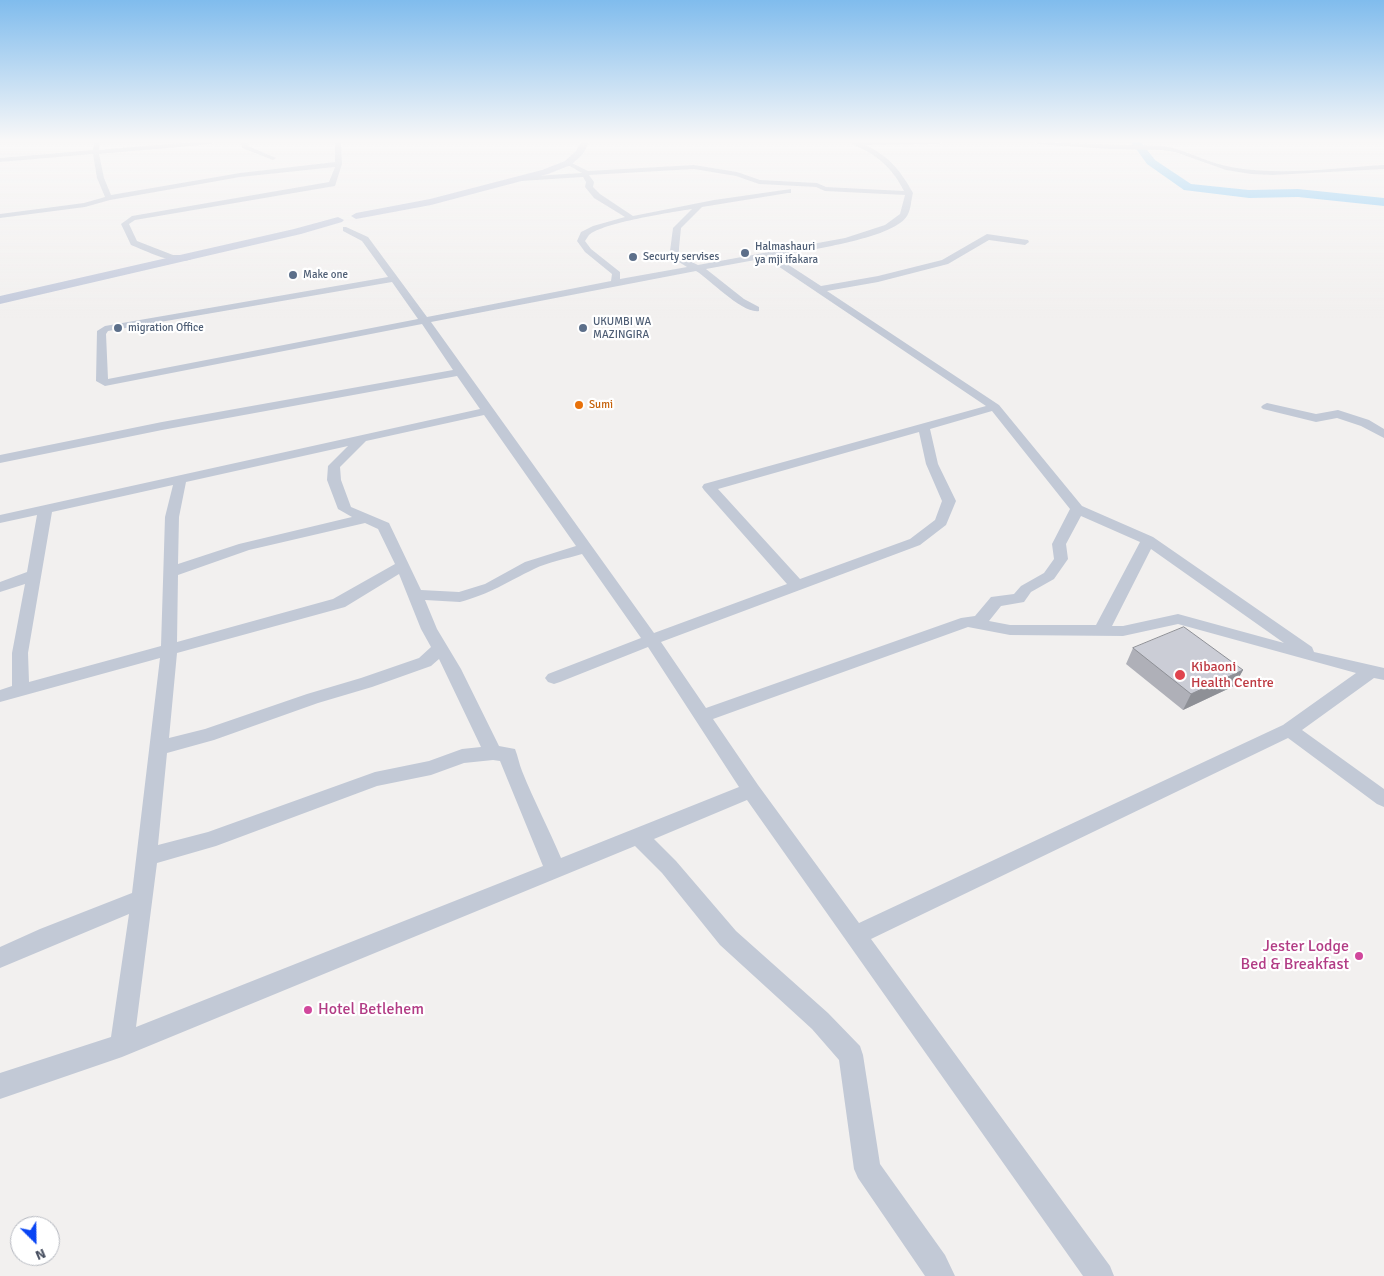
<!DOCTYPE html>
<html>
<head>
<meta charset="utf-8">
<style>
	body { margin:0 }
	#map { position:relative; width:1384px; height:1276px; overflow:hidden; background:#f2f0ef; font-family:Signika,sans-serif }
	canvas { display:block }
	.north { position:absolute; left:10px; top:1216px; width:50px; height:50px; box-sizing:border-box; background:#fff; border:1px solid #b5b8bf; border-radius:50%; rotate:157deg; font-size:14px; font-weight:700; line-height:20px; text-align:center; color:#464e5f }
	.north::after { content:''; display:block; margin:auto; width:18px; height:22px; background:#0844f4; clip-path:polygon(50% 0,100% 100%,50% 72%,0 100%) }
</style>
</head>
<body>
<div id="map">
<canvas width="1384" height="1276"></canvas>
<div class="north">N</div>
</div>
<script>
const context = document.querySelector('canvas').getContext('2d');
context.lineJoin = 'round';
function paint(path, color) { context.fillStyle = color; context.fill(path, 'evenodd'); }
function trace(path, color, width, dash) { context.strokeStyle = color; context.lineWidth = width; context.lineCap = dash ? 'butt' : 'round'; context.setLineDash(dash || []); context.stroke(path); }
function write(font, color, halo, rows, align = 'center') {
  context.font = font + ' Signika,sans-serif'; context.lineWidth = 4.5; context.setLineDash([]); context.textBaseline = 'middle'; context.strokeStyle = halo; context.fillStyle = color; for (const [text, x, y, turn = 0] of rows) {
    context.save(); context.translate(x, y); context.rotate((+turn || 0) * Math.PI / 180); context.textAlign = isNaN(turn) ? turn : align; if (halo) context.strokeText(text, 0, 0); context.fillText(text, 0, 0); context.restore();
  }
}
paint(new Path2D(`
	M1131 142H1141L1155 160 1191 184 1249 190 1298 189 1384 198V206L1298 197 1249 198 1184 190 1147 164Z`), '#84c8f4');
paint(new Path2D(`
	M94 142H100L99 150 192 142H214L211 144 99 154 104 178 111 195 240 173 335 162V142H341L342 164 335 186 135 220 129 224 137 241 173 255H194L195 257C180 269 147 251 131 245L121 224 132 216 329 182 335 167 240 177 110 200 85 207 0 218V214L84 203 105 197 97 178 93 154 0 162V158L93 150Z
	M239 142H246L249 144 248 146 276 158 273 160 242 148V145Z
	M852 142H942L939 144 865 145C888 155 901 171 913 193 911 200 911 210 907 216 893 239 803 251 775 256L821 286 878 276 942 260 987 234 1028 240 1029 242 1025 245 989 240 948 264 878 282 827 291 999 405 1082 506 1153 537 1312 647 1314 652 1384 668V680L1374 678 1302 730 1384 789V807L1377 804 1288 738 871 939 1110 1266 1114 1276H1083L747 800 654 839 676 861 736 931 828 1013 860 1046 863 1055 880 1164 945 1255 955 1276H925L858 1178 854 1169 839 1060 812 1029 720 945 662 873 635 846 122 1057 0 1099V1073L111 1037 129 914 0 968V947L40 929 132 893 160 658 0 702V690L12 686V653L25 584 0 592V582L27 572 37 515 0 523V515L480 409 457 376 162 430 0 463V455L162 422 453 370 422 324 105 386 96 381 97 331 105 326 388 277 362 241 343 231V227H346L368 237 427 317 611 281 612 274 585 252 577 241 581 232 593 226 625 217 594 198 585 187 586 182 583 177 521 181H518V177L582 173 566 164 565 163 568 161 588 171 694 165 737 172 760 180 817 183 826 187 904 191C892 167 876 154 852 144ZM694 169 736 176 759 184 816 187 825 191 905 195 900 214 885 225 845 238 698 265 683 258 679 254V248L681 228 702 207 788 193H791V189L714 200 633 216 600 194 593 187 594 182 589 175ZM692 209 673 228 670 251 674 259 687 267 620 279V272L591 249 585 241C586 240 588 236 589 235 602 223 672 212 692 209ZM766 258 986 406 704 484 702 487 704 490 787 584 654 633 431 322 696 271C711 280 742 314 759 311V307L744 299 706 269ZM392 282 418 319 108 379 106 334 108 331ZM992 411 1070 509 1052 544 1054 559 1044 573 1021 586 1014 594 991 597 975 616 961 618 706 708 661 642 920 545 946 525 956 501 938 464 930 429ZM484 415 576 546 525 562 485 584 459 592 421 590 389 523 351 507 341 480 340 467 366 441ZM919 432 926 464 942 501 935 520 910 539 800 579 718 489ZM348 446 328 466 327 480 338 509 352 517 239 544 178 564 179 517 186 482ZM173 485 165 517 161 646 29 682 28 653 52 512ZM1081 516 1140 542 1096 625H1010L989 621 1001 606 1024 602 1031 592 1054 579 1068 559 1066 544ZM365 523 378 529 395 564 333 599 177 642 178 575 249 550ZM1151 549 1284 643 1178 614 1123 626H1112ZM582 554 641 638 548 674 545 678 548 682 554 684 560 682 648 647 739 787 561 858C549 829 534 801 522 771 519 764 518 756 515 749L499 746 461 669 437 629 425 600 460 602C490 594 507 582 534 569 548 562 566 559 582 554ZM399 574 421 629 431 647 419 658 361 678 307 694 205 729 169 738 177 653 345 607ZM1178 624 1356 673 1283 725 859 923 758 785 713 719 968 627 1010 635 1123 636ZM439 659 481 747 462 749 429 761 375 772 208 832 158 845 167 753 214 740 318 703 372 687 431 666ZM493 760 500 761 543 866 136 1027 157 863 216 846 377 786 431 775 464 763Z
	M1035 142 1162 146C1186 149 1207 163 1231 167 1281 176 1334 168 1384 165V169L1273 175 1251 174 1226 170 1175 152 1162 150 1110 149 1038 144Z
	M1267 403 1316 414 1338 410 1369 420 1384 429V438L1361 426 1337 418 1316 422 1263 409 1261 407 1263 405Z`), '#c2c9d6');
paint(new Path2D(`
	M581 142H589L583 154 571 165 548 174 431 205 356 219 351 216 356 213 430 199 542 170 565 161 576 151Z
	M338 217 344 220 342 222 301 234 0 304V296L294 229Z`), '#c1c8da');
paint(new Path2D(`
	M1133 648 1243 670 1234 686 1183 710 1126 664Z`), '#afb0b8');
paint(new Path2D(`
	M1243 670 1234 686 1183 710 1191 694Z`), '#8e9096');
const building = new Path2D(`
	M1184 627 1243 670 1191 694 1133 648Z`);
paint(building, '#cbcdd6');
trace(building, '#8e9096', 1);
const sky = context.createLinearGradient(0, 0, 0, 320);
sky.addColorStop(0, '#80bced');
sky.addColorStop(0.44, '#f9f8f8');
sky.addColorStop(1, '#f9f8f800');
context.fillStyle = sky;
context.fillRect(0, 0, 1384, 320);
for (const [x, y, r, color] of [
	[745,253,5,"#5c6f8a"],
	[633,257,5,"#5c6f8a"],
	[293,275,5,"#5c6f8a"],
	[118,328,5,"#5c6f8a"],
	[583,328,5,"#5c6f8a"],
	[579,405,5,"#e8710a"],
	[1180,675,6,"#e0444e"],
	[1359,956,5,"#d1479c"],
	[308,1010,5,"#d1479c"]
]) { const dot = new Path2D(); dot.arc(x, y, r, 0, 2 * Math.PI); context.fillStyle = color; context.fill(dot); trace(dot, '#fff', 2); }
write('11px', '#4e5e75', '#fff', [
	["Halmashauri",755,247],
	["ya mji ifakara",755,260],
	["Securty servises",643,257],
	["Make one",303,275],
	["UKUMBI WA",593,322],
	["MAZINGIRA",593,335],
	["migration Office",128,328]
], 'left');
write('11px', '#c56008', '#fff', [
	["Sumi",589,405]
], 'left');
write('14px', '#be3a42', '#fff', [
	["Kibaoni",1191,667],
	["Health Centre",1191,683]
], 'left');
write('16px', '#b23c85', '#fff', [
	["Jester Lodge",1349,947],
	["Bed & Breakfast",1349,965],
	["Hotel Betlehem",318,1010,"left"]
], 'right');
</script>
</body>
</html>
